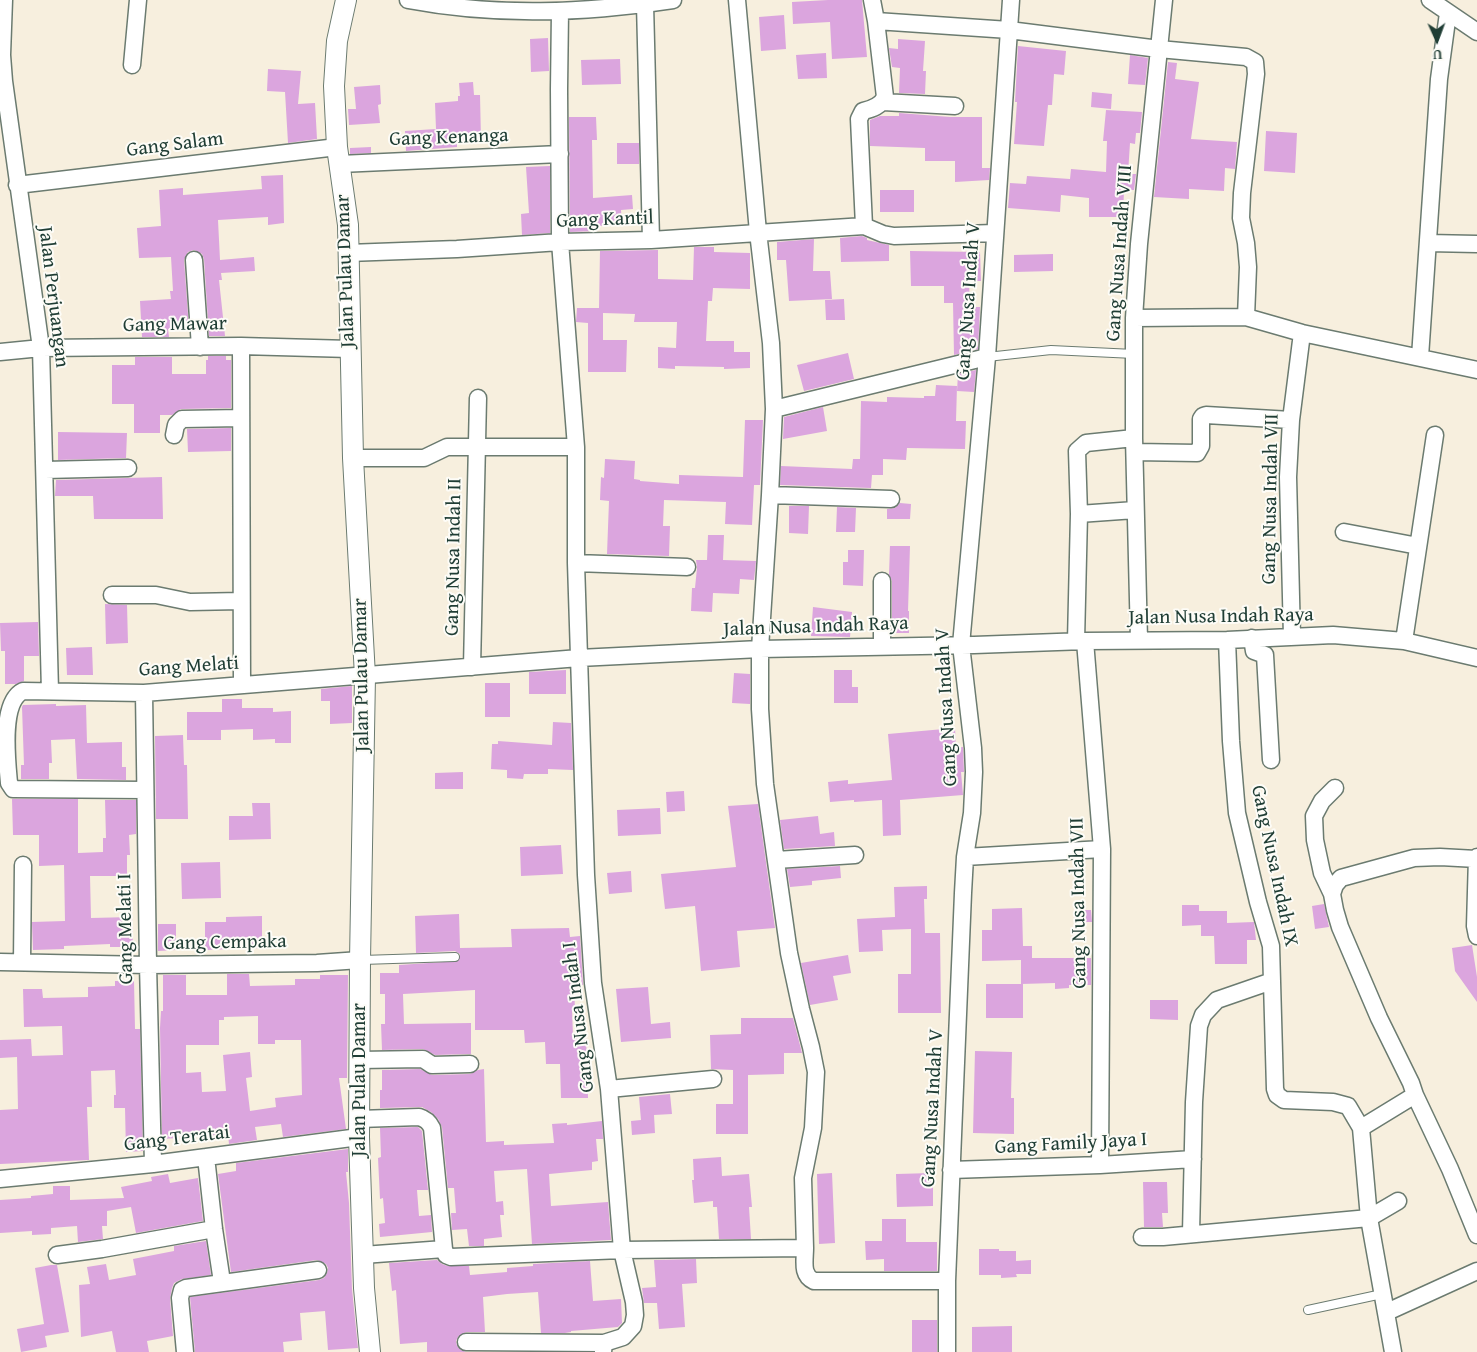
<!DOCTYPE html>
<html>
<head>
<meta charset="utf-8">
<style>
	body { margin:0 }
	#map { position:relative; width:1477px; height:1352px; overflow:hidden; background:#f7efde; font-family:"Gentium Book Plus",serif }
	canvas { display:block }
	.north { position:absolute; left:1412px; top:15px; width:50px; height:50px; -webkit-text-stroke:4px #fdfcf7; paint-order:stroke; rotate:178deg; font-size:14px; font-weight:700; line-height:20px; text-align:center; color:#1f3d34 }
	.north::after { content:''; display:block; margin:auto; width:18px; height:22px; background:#1f3d34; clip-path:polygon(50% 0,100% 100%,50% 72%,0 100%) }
</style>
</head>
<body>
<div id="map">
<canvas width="1477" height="1352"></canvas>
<div class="north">U</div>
</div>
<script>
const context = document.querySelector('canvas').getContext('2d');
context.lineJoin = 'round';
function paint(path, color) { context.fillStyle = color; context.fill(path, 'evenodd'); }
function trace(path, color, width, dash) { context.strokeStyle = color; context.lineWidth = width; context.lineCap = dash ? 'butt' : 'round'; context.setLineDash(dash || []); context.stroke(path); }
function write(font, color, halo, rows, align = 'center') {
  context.font = font + ' "Gentium Book Plus",serif'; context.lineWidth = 4; context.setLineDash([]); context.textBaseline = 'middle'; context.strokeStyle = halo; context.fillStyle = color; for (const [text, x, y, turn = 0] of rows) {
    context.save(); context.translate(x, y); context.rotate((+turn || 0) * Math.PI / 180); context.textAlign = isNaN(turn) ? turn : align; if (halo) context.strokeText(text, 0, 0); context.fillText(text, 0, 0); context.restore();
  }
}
paint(new Path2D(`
	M828 0H862L867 57 832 59 830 22 793 24 792 2Z
	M784 15 786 49 761 51 759 17Z
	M548 38 549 71 531 72 530 39Z
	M898 39 925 41 923 71H926L925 94 899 93 900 68 892 67 889 48 898 49Z
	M1018 46 1066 51 1064 75 1054 74 1052 105H1048L1044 146 1014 144 1017 102H1015Z
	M826 53 827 78 798 79 796 55Z
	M1130 55 1148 58 1145 85 1128 84Z
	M620 59 621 84 582 85 581 60Z
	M1168 62 1177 63 1175 79 1199 82 1191 139 1237 142 1235 169 1225 168 1224 191 1189 189V199L1154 197Z
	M268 69 301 71 298 104 315 103 317 139 288 143 285 92 267 91Z
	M473 82 474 95H480L481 140 457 142V147L406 151 405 131 436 129 435 103 458 101V96H460L459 83Z
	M380 85 381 104 378 105 380 123 349 125 348 109H356L354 87Z
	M1092 92 1112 94 1111 109 1091 107Z
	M1106 110 1142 112 1140 133H1136L1135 144 1130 143 1128 174H1136L1134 190H1124L1123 217H1089V198L1061 195 1060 212 1008 208 1010 183 1026 184 1027 176 1070 179 1071 169 1106 172 1107 141H1103Z
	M899 113 950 117H982V168H990L989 180 955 182V161H925V148L870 146V120L880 116H899Z
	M569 117H596L597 140H592L593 198 632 195 633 209 621 210 622 225 598 226V231L570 232Z
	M1266 131 1297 133 1295 173 1264 171Z
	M617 143H639V164H617Z
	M371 147V153L350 154V148Z
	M550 166V233L522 235 521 214 529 213 526 167Z
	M283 175 284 223 268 225V217L218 220 220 260 254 257 255 271 221 273 222 280H219L225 336H209L204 259 202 254 194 250 188 252 184 260 189 328 168 329 169 337H142L140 301 171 299 170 291H173L171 257 139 258 137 228 161 226 159 190 183 188V195L262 189 261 176Z
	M880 190H914V212H880Z
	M862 236 867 238V240L889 245V261L841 262 840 238Z
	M814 239 813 271H830L832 299 789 301 786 260H777V242Z
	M694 247H714V252L750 253V289L713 288 712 301H708L706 341H734V352H750V368L724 369V367L675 366V369L658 368V347L676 348 677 322H634L635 314 603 313V340H627L626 372H588V323L576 322 577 308H599L600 251 658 250V279L693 280Z
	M910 251 980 252 981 281H969L970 307H980L978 349 954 355 953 303H944V286H911Z
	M1053 254V271L1014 272V255Z
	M844 299 845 320H826L825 300Z
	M848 353 854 379 804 391 797 365Z
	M208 356H226V360H231V408L181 409 172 415H160V433H134V404H112V365H135V357H172V374H206V360H208Z
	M976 370 974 392 957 391 958 374Z
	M936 385 957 386 956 421H966L965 449 907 448 906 460 883 459V475H872L871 488 780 485 781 466 852 469 853 459H860L861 401 887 402V397L924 398V396H935Z
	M823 407 827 431 783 439 784 417Z
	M745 420H763L760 485H754L752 525 725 524 726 502 664 500 663 526H670L669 556 607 554 609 501 600 500 601 477 604 478 605 459 635 461 634 479 640 480V481L679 484V475L743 477Z
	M231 428V451L188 452 187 429Z
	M58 432 127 433 126 458 58 460Z
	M162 477 163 519H94L93 496H55L56 480Z
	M900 503 911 504 910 519H887V509L895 508Z
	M789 506H809L808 534 789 533Z
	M837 507 856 508 855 532H836Z
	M708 535H724L723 560 756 561 754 580 740 579 739 594 713 593 712 612 691 611 692 588H695L697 568 696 560H707Z
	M890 546H910L908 611H909V633H892V581L889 575Z
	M848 550H864L863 586 843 585V562H848Z
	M105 604 127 605 128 643 106 644Z
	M813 607 852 612 850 637 811 636Z
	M38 622 39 656H24V681L16 684H5V651H1L0 623Z
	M92 647 93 675H67L66 648Z
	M566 670V694H529V672Z
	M834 670H852V687H858V703H834Z
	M734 673 750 674V704L732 703Z
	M485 683H510V717H485Z
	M352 686V723L330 724V701H321V689Z
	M222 699H242V708H273V712L291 711V743H275V739L253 740V729L221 730V740H187V712H222Z
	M56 704V706L86 705 87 743 122 742V767H126V780L77 779 75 739 51 740 52 763H49V779H21V765H24L22 707 23 705Z
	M553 722 571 723 573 770 548 769V774H524L523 779 507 778V770L491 769 492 744H498V741L552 745Z
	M955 728 956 748 963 747 964 772H961L963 795 900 800 901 835 883 836 882 800 854 802V800L830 802 828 782 848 780V784L892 780 888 734Z
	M183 735 184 765H187L188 819H156L155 736Z
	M463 772V789H435V773Z
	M684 791 685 811 667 812 666 792Z
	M12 799H78V853L103 852V838H106L105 800H136V834L129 835 130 855H127V876H90L91 918 132 917 133 947H110V944L64 946V949L33 950 32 922 65 921 64 865 39 866V835H13Z
	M252 803H270L271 839 229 840V816H253Z
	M758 804 775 928 737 931 740 967 701 971 695 906 665 909 661 874 736 867 728 806Z
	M660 808 661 834 618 836 617 810Z
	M818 816 820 834 834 832 835 846 784 849 780 820Z
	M561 845 563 874 521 876 520 847Z
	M220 862 221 898 182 899 181 863Z
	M840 866 841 878 812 881V885L790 887 787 869Z
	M631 871 632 892 609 894 607 873Z
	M927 886V899H924L925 933H940L941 1013H898V974H911V929L882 930 883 951 859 952 857 919 895 917 894 887Z
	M1324 904 1329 927 1315 929 1312 906Z
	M1182 905H1199V911H1227V923L1254 922 1256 940H1247V964H1215L1214 936H1201V925L1182 926Z
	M1022 908 1023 946H1032V958H1091V985H1069V988L1055 989V983L1021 984V960L982 961V930H992V909Z
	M1074 910H1091L1092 922H1074Z
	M459 914 460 948 512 947 511 929 569 928 570 937 580 936 583 985 574 986 575 1010H572L573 1036 586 1035 588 1098H561L560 1064H546L545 1042 525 1043 524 1030H475V990L403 994 404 1024 471 1023V1054L435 1055 423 1049 382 1050 381 1024H385V994H380V973H399V965L458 961 460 954 455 951 416 953 415 916Z
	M262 916V948L205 950V922H226V917Z
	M158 924H176V950L158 951Z
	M1472 945 1477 977V1002L1455 971 1452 948Z
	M848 955 851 973 833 976 838 1000 810 1005 801 963Z
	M227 974H249L250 986 295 985V979H320V975H348L347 1078H339L346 1129 283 1137 281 1124 255 1127 257 1140 229 1144 228 1135 176 1136 177 1138 162 1139 160 1028 161 1011H163V975H186V995H227ZM258 1016V1044H275V1040H301L302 1095 275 1098 276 1107 250 1111 246 1078 252 1077 250 1052 223 1055 226 1091 202 1092 201 1072 186 1073V1045H219V1020H224V1017Z
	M115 981H134L135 1029H140L143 1151 126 1152 125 1108H114V1095H116L115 1070 91 1071 92 1107H87L89 1160 0 1164V1110L18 1109 17 1057 0 1058V1040L31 1039 32 1056 63 1055 62 1026 24 1027 23 989H42L43 998 88 997V987L115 986Z
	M986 984H1023V1018H986Z
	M648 987 651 1024 670 1022 671 1038 621 1042 616 989Z
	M1150 1000H1178V1020L1150 1019Z
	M741 1018H793L802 1053H784V1074L748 1075V1134H716V1104H733V1070L711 1069 710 1035 741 1034Z
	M975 1051 1012 1052 1011 1098H1014V1134L973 1133Z
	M420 1069 432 1075 470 1074 478 1070 484 1069 486 1142 504 1141V1145L554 1143 552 1124 567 1123V1125L602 1121 603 1139H596L598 1161 592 1162V1170L549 1174 551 1206 608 1202 611 1240 532 1244 527 1169 494 1171 496 1202 503 1201 504 1215H500L502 1237 484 1239V1246H469L467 1229 452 1230 451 1213H456L454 1188H448L442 1127 438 1119 431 1112 422 1107 380 1108V1090H382V1070Z
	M670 1094 672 1114 654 1115 655 1133 632 1135 631 1121 641 1120 639 1097Z
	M418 1127 422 1131 428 1190H417L419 1216 431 1215 432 1232 380 1237 379 1224 385 1223 383 1198 380 1199 378 1158 381 1157 380 1128Z
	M348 1149V1172H346L349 1203 352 1289 358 1348 328 1350 325 1311 300 1313 302 1340 283 1342 284 1352H195L190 1297 319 1280 324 1278 327 1273 328 1268 326 1264 317 1260 231 1272 218 1174 236 1171V1163Z
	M721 1157 722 1176 749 1174 752 1207H749L751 1239H719L717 1207H713V1201L694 1203 692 1180H694L693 1159Z
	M832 1173 835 1243 819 1244 817 1174Z
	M933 1173V1206L897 1207 896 1174Z
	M168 1174 170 1183 198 1178 203 1221 136 1233 131 1207 107 1211V1226H102L103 1239 78 1242 77 1226 51 1228V1234L32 1235V1231L0 1233V1200L31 1198V1196L53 1194V1186H70V1200L124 1198 121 1187 152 1181 151 1177Z
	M1143 1182H1167L1168 1213H1162L1163 1227H1144Z
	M882 1219H906V1242H937V1271H884V1259L866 1260 865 1241H882Z
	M206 1241 211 1275 182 1279 174 1283 172 1288 170 1299 173 1336 147 1341 149 1352H116L112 1331 81 1337 79 1285 90 1284 87 1267 106 1264 109 1280 136 1275 133 1259 174 1251V1246Z
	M979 1249H999V1251H1016V1261L1031 1260V1274H1016L1017 1277 1001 1278V1275H979Z
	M696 1259 697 1283 682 1284 685 1327 659 1329 657 1303H644L642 1288 656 1287 654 1260Z
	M437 1260 442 1264 448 1266H469L470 1275 507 1272V1268L533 1266V1264L590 1261 593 1301 621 1299 622 1323 618 1327 571 1331V1332L565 1333H541L538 1292 507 1294 483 1297 485 1332H466L458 1337 456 1341 457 1346 461 1350 466 1352H427V1342L400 1344 396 1290 392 1291 389 1263Z
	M51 1265H57L69 1332 45 1336 47 1347 21 1352 17 1329 44 1324 35 1268Z
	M912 1320H937V1352H912Z
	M1012 1326V1352H972V1327Z`), '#dba5de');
const service = new Path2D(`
	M987 357 1051 350 1134 354
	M362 960 455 957
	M1308 1310 1382 1294`);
const minor = new Path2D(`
	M4 0 2 55 4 81 41 348 50 691
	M408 0C498 17 584 13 673 0
	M737 0 758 232 771 343 774 409 770 495 760 649V709L765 784 789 953 801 1009 811 1047 816 1072 813 1128 803 1178 805 1248
	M1430 0 1477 32
	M645 4 651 240
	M560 11 559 89 560 242 576 447V563L586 875 593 983 609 1089 622 1250 634 1302 635 1315 633 1326 623 1337 604 1343 603 1352
	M876 21 1009 30 1159 49 1246 57 1255 62 1256 74 1242 193 1241 218 1246 243 1248 267 1246 317
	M132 65 138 0
	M883 102 955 106
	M340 164 560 154
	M17 185 337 147
	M864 226 859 119 863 111C872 109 881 106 885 97L876 21 872 0
	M1428 243 1477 244
	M348 253 457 249 560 242 651 240 864 226 883 234 894 236 995 233
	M194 260 200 347
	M1134 318 1246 317 1302 333 1477 370
	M241 346 242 685
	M0 352 41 348 241 346 350 349
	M1420 357 1439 79 1448 13
	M774 409 987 357
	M174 435 176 425 182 419 241 418
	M1135 452 1197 453 1201 446V419L1203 416 1206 415 1291 420
	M353 458H424L447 447H576
	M45 470 128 468
	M770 495 891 499
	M1079 514 1077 451 1086 443 1134 438
	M1344 532 1418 546
	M576 563 687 567
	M882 581V646
	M112 595H156L190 602 241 601
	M1292 637 1288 477 1291 420 1302 333
	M1252 638 1254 651 1265 655 1271 760
	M1139 640 1134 438V318L1139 244 1164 0
	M1227 640 1231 741 1237 813 1258 902 1271 946 1275 1089 1277 1095 1284 1100 1333 1102 1348 1106 1361 1128 1369 1218 1393 1352
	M1076 641 1079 514 1135 510
	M1085 641 1102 849 1100 1165
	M1404 641 1435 435
	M472 667 478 398
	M144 693 148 965 153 1164
	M145 790 13 789 9 783C7 760 0 702 23 691L144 693 579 658 760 649 974 645 1085 641 1227 640 1333 635 1404 641 1477 658
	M965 857 1102 849
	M1477 857 1475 926 1477 936
	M776 860 855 855
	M1332 894 1322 873 1315 840 1314 816 1322 801 1335 788
	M0 962 148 965 317 963 360 960
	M22 962 23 865
	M359 1060 423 1059 432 1065 470 1064
	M609 1089 713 1079
	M1415 1095 1450 1169 1477 1235
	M359 1119 419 1117C426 1119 429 1122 432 1128L444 1249 446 1255 451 1257 622 1250 805 1248C805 1261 801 1275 814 1281H947
	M1361 1128 1415 1095 1411 1083 1379 1018 1340 927 1335 910 1332 894 1335 885 1341 878 1414 858 1440 857 1477 859
	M206 1157 214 1229 222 1282
	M951 1170 1100 1165 1193 1159
	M0 1179 153 1164 359 1137
	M1191 1233 1194 1102 1199 1026 1203 1015 1217 1000 1272 981
	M1142 1237H1163L1369 1218 1398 1201
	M57 1255 102 1249 214 1229
	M363 1255 444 1249
	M1387 1312 1477 1271
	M466 1342 604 1343
	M185 1352 180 1298 182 1290 186 1288 318 1270
	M947 1352V1281L963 893 965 857 972 813 974 772 973 748 961 645 987 357 1011 0`);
const tertiary = new Path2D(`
	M346 0 337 41 334 86 337 147 348 225 353 458 365 676 360 960 359 1137 364 1288 370 1352`);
trace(service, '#6b7b70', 10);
trace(minor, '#6b7b70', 19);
trace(tertiary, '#6b7b70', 22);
trace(service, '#fff', 8);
trace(minor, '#fff', 16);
trace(tertiary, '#fff', 20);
write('20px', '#1f3d34', '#fdfcf7', [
	["Gang Kenanga",449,138,-2],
	["Gang Salam",175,145,-7],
	["Gang Kantil",605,220,-2],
	["Gang Nusa Indah VIII",1120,253,-86],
	["Jalan Pulau Damar",346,271,-92],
	["Jalan Perjuangan",53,297,83],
	["Gang Nusa Indah V",969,301,-86],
	["Gang Mawar",175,325,-1],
	["Gang Nusa Indah VII",1271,499,-89],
	["Gang Nusa Indah II",454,557,-89],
	["Jalan Nusa Indah Raya",1221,617,-1],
	["Jalan Nusa Indah Raya",816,627,-2],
	["Gang Melati",189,667,-4],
	["Jalan Pulau Damar",362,675,-91],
	["Gang Nusa Indah V",947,707,-93],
	["Gang Nusa Indah IX",1274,866,78],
	["Gang Nusa Indah VII",1079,903,-91],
	["Gang Melati I",126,929,-91],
	["Gang Cempaka",225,943,-1],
	["Gang Nusa Indah I",579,1017,-97],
	["Jalan Pulau Damar",360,1080,-90],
	["Gang Nusa Indah V",933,1108,-87],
	["Gang Teratai",177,1139,-7],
	["Gang Family Jaya I",1071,1144,-3]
]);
</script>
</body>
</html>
